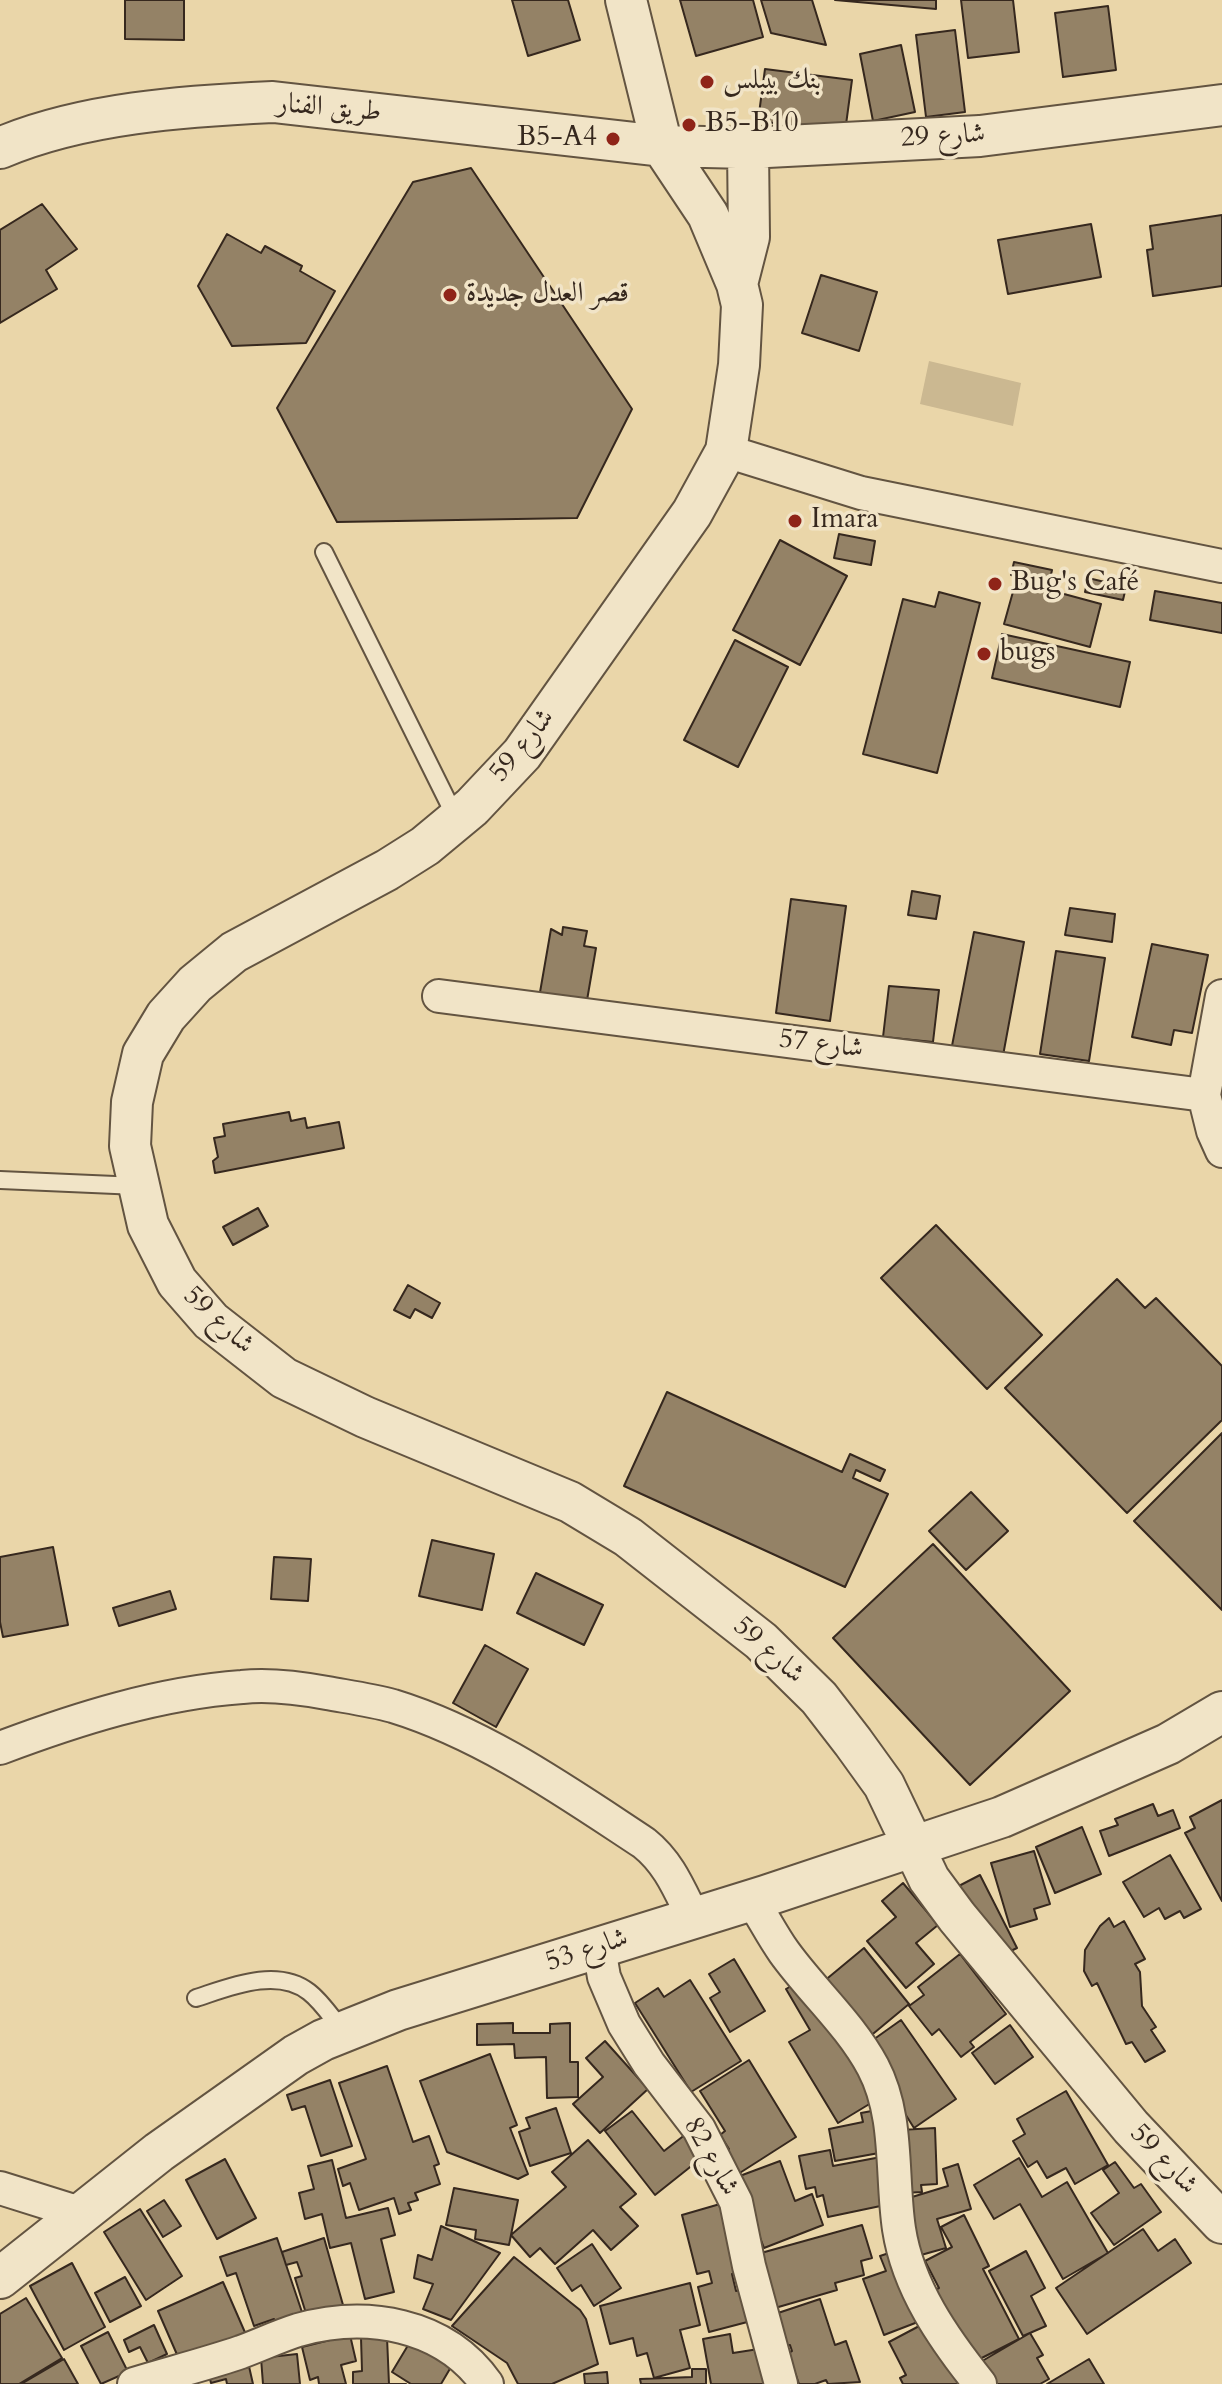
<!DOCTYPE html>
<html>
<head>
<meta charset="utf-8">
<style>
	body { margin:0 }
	canvas { display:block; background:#ead6a9 }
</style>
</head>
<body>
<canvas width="1222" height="2384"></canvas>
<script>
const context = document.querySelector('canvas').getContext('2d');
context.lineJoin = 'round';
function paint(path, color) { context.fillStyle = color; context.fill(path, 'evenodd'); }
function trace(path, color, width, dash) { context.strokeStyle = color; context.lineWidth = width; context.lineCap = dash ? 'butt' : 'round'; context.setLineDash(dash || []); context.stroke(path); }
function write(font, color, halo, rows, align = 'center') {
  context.font = font + ' Cardo,Amiri,serif'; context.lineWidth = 7; context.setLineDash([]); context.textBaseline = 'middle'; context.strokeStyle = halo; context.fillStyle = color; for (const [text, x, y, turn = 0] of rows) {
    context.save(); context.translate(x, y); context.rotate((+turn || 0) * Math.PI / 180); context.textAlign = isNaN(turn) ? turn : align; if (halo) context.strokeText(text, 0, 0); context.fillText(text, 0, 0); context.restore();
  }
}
paint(new Path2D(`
	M929 361 1021 383 1013 426 920 404Z`), '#cbb891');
const building = new Path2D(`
	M125 0H184V40L125 39Z
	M512 0H568L580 40 528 56Z
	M680 0H753L763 37 696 56Z
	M761 0H812L826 45 771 33Z
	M835 0H936V9Z
	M961 0H1013L1019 52 968 58Z
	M1108 6 1116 70 1063 77 1055 13Z
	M955 30 965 112 926 117 916 35Z
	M901 45 915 112 873 121 860 54Z
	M765 69 852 80 845 132 758 121Z
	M471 168 632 409 577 518 337 522 277 408 413 182Z
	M42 204 77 249 46 270 57 289 0 323V230Z
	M1222 215V286L1153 296 1147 250 1153 249 1150 226Z
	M1091 224 1101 277 1008 294 998 240Z
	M227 234 261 253 265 246 302 266 300 271 335 291 306 343 232 346 198 286Z
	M821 275 877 292 859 351 802 333Z
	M839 534 875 541 871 565 834 558Z
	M780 540 847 576 800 665 733 630Z
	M1014 562 1052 570 1049 584 1011 575Z
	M1088 578 1126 587 1123 600 1085 592Z
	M1016 581 1101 604 1090 647 1004 624Z
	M1155 591 1222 603V633L1150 620Z
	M939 592 980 603 937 773 863 754 903 599 935 607Z
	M1002 634 1130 662 1120 707 992 678Z
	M735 640 788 667 738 767 684 740Z
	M912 891 940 896 936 919 908 915Z
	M791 899 846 906 830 1021 776 1013Z
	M1070 908 1115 914 1112 942 1065 935Z
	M563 927 587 931 584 946 596 948 586 1006 539 998 551 929 562 935Z
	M974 932 1024 942 1002 1061 951 1051Z
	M1152 944 1208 955 1192 1033 1174 1030 1171 1045 1132 1037Z
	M1056 951 1105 958 1089 1061 1040 1054Z
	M889 986 939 990 933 1042 883 1037Z
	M289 1112 291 1121 305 1118 307 1128 339 1122 344 1148 215 1173 213 1161 218 1157 214 1138 225 1136 223 1124Z
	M258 1208 268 1226 233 1245 223 1227Z
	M936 1225 1042 1335 987 1389 881 1278Z
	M1117 1279 1145 1308 1156 1298 1222 1366V1420L1127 1513 1005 1388Z
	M408 1285 440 1303 432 1318 415 1309 410 1318 394 1310Z
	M667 1392 842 1472 850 1454 885 1470 880 1481 856 1470 853 1478 888 1494 845 1587 624 1486Z
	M1222 1433V1610L1134 1521Z
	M971 1492 1008 1531 966 1570 929 1531Z
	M432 1540 494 1554 482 1610 419 1596Z
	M933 1544 1070 1691 970 1785 833 1638Z
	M53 1547 68 1625 3 1637 0 1622V1557Z
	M274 1557 311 1559 308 1601 271 1599Z
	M536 1573 603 1605 584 1645 517 1613Z
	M170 1591 176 1609 119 1626 113 1608Z
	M485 1645 528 1669 496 1727 453 1703Z
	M1222 1800V1901L1185 1833 1195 1828 1190 1817Z
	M1153 1804 1158 1816 1173 1810 1180 1828 1109 1856 1100 1831 1118 1825 1115 1819Z
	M1082 1827 1101 1874 1055 1893 1036 1847Z
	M1034 1851 1050 1904 1034 1909 1037 1919 1010 1927 991 1863Z
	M1170 1855 1201 1909 1184 1918 1180 1911 1165 1919 1159 1908 1144 1917 1123 1882Z
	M980 1875 1017 1948 996 1958 953 1889Z
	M903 1883 938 1925 916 1943 934 1964 906 1988 867 1941 896 1917 882 1901Z
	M1109 1918 1114 1927 1124 1921 1145 1959 1135 1964 1140 1972 1142 2006 1156 2027 1151 2030 1165 2051 1145 2062 1132 2042 1126 2044 1097 1983 1092 1986 1084 1971 1085 1950 1100 1926Z
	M864 1948 909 2004 868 2038 823 1982Z
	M960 1954 1006 2014 970 2042 974 2047 961 2057 939 2029 932 2035 909 2006 924 1995 918 1987Z
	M734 1959 765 2011 730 2032 710 1998 720 1992 709 1974Z
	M690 1980 741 2061 691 2092 635 2003 658 1988 664 1997Z
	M798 1982 881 2097 838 2123 789 2042 810 2030 786 1989Z
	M901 2020 956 2099 914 2128 863 2047Z
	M513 2023V2033H550V2024L570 2023V2062H578V2097L547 2098 546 2057 515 2058 514 2044 477 2045V2024Z
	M1010 2025 1033 2057 995 2084 972 2053Z
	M605 2041 648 2089 600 2133 573 2104 603 2077 586 2058Z
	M490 2054 517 2125 510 2128 528 2174 518 2179 447 2152 420 2081Z
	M749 2060 796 2137 735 2176 722 2154 729 2149 720 2135 725 2131 700 2091Z
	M387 2066 413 2142 429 2136 439 2164 434 2166 440 2184 415 2193 418 2200 408 2203 411 2210 399 2214 394 2198 359 2210 350 2183 343 2186 338 2169 366 2159 339 2083Z
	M330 2080 352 2146 321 2156 305 2106 292 2110 287 2095Z
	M1066 2091 1108 2165 1075 2184 1066 2168 1047 2178 1037 2161 1028 2167 1013 2141 1025 2134 1017 2119Z
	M556 2108 571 2153 530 2166 519 2132 530 2128 526 2118Z
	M877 2110 890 2151 835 2161 829 2129 863 2122 861 2113Z
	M632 2111 664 2151 686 2134 704 2156 655 2195 605 2131Z
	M935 2128 937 2184 921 2185 922 2192 903 2193 900 2130Z
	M588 2140 636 2194 620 2207 638 2226 611 2250 593 2230 555 2264 540 2248 530 2257 511 2235 566 2187 552 2172Z
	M830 2150 833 2166 881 2157 890 2204 828 2217 823 2195 817 2197 815 2187 806 2189 799 2156Z
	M1019 2158 1042 2197 1067 2182 1108 2253 1063 2279 1020 2204 994 2219 974 2185Z
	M225 2159 256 2218 217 2239 186 2180Z
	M332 2160 346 2218 388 2208 395 2235 381 2239 394 2292 365 2299 351 2243 330 2248 322 2214 305 2219 299 2193 314 2189 308 2166Z
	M780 2161 795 2201 812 2194 823 2225 764 2248 737 2177Z
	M1115 2162 1134 2188 1141 2184 1161 2212 1114 2245 1091 2213 1119 2193 1103 2170Z
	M958 2164 971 2209 937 2219 946 2248 921 2255 899 2201 948 2186 943 2169Z
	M454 2188 518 2200 509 2245 475 2239 476 2230 446 2225Z
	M164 2200 181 2226 163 2237 147 2211Z
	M720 2204 738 2273 732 2274 736 2291 747 2288 755 2320 709 2332 698 2287 712 2283 709 2271 697 2274 682 2215Z
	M140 2209 182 2276 146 2300 104 2232Z
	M964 2215 989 2266 983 2269 1019 2339 968 2365 931 2292 939 2288 925 2261 952 2247 941 2227Z
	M862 2225 872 2258 861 2261 864 2275 835 2283 837 2290 775 2308 761 2253Z
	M441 2226 500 2253 451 2320 423 2309 433 2284 414 2278 418 2255 432 2260Z
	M1143 2229 1158 2251 1175 2239 1191 2263 1087 2334 1056 2288Z
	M277 2238 306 2324 278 2333 274 2319 254 2326 236 2273 227 2276 220 2257Z
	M324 2238 345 2312 309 2323 295 2278 302 2276 297 2262 286 2265 282 2252Z
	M592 2244 621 2288 594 2306 581 2285 572 2291 557 2268Z
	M898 2250 923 2320 884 2335 863 2279 886 2271 880 2256Z
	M1026 2251 1045 2288 1031 2296 1046 2326 1023 2336 989 2271Z
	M514 2257 580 2310 586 2319 598 2364 552 2384H518L507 2363 452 2326Z
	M72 2263 105 2327 64 2350 30 2286Z
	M125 2277 141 2306 110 2322 95 2293Z
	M223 2282 247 2337 182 2366 158 2311Z
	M690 2283 700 2325 680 2330 690 2368 654 2378 647 2353 637 2356 633 2338 610 2344 600 2306Z
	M26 2298 62 2358 19 2384H0V2314Z
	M820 2299 835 2345 846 2341 860 2382 828 2384 826 2380 815 2384H799L788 2353 792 2351 790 2345 783 2347 772 2315Z
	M923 2324 943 2362 952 2358 966 2384H903L900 2378 906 2375 889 2342Z
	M154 2325 167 2354 148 2363 140 2347 129 2352 124 2340Z
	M108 2332 128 2372 101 2384 81 2346Z
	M1030 2333 1043 2355 1037 2358 1049 2379 1040 2384H993L972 2367Z
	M730 2334 733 2353 765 2348 771 2384H711L703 2339Z
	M350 2335 356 2361 341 2365 346 2384H319L318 2377 310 2380 302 2347Z
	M387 2337 389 2384H406H353V2372L362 2371 361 2338Z
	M410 2342 451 2367 441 2384H411L392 2372Z
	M297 2354 300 2384H263L261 2358Z
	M64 2359 78 2384H21Z
	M1089 2359 1104 2384H1047Z
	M248 2362 253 2384H227L226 2379 211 2383 208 2371Z
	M692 2369H706V2384H641L640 2379 692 2377Z
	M607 2372 608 2384H585L584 2374Z`);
paint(building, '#948266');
trace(building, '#36281e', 2);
const service = new Path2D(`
	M324 552 456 818
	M0 1180 138 1186
	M196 1998C230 1987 277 1967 309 1992 322 2002 332 2018 342 2030`);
const minor = new Path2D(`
	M726 451 861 493 1222 566
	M439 996 1204 1095
	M1222 996 1204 1095 1213 1131 1222 1151
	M0 1748C77 1719 159 1693 242 1687 269 1684 300 1688 327 1693 349 1697 371 1700 393 1706 484 1734 565 1791 644 1843 669 1863 679 1889 693 1917
	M752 1900C763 1917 772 1935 784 1952 812 1991 850 2024 873 2067 899 2116 891 2176 899 2229 908 2288 944 2339 980 2384
	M599 1948 604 1977 624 2024 649 2064 699 2129 736 2202 749 2266 781 2384
	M0 2188 83 2214
	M134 2384C170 2373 206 2364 241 2352 260 2345 279 2336 298 2330 366 2311 444 2323 487 2384`);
const tertiary = new Path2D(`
	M626 0 662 146 708 215 737 284 742 305 739 365 726 451 692 513 522 754 472 807 425 846 387 870 234 952 195 984 166 1016 143 1054 132 1102 130 1146 148 1225 177 1282 211 1321 284 1378 365 1417 570 1502 628 1537 761 1641 819 1698 853 1742 884 1785 929 1879 957 1917 1131 2127 1222 2223
	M0 148C82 113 185 106 273 102L662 146 748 148 980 136 1222 105
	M737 284 749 237 748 148
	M0 2278 159 2152 296 2055 323 2040 398 2010 765 1896 1002 1817 1168 1744 1222 1712`);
trace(service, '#635441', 20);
trace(minor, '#635441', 36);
trace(tertiary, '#635441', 44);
trace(service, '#f1e4c7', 16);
trace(minor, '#f1e4c7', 32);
trace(tertiary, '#f1e4c7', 40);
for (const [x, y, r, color] of [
	[707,82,8,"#8f2418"],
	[689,125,8,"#8f2418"],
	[613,139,8,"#8f2418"],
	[450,295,8,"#8f2418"],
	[795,521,8,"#8f2418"],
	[995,584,8,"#8f2418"],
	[984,654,8,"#8f2418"]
]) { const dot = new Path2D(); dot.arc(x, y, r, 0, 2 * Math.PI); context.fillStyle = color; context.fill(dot); trace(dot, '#f1e4c7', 3); }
write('28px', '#36281e', '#f1e4c7', [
	["بنك بيبلس",723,82],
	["B5-B10",705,125],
	["B5-A4",597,139,"right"],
	["قصر العدل جديدة",466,295],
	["Imara",811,521],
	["Bug's Café",1011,584],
	["bugs",1000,654]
], 'left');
write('28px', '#36281e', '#f1e4c7', [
	["طريق الفنار",329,109,5],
	["شارع 29",943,137,-3],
	["شارع 59",523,746,-51],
	["شارع 57",821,1045,7],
	["شارع 59",218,1321,43],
	["شارع 59",768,1651,42],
	["شارع 53",587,1951,-18],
	["شارع 82",710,2157,61],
	["شارع 59",1163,2160,47]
]);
</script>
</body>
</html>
